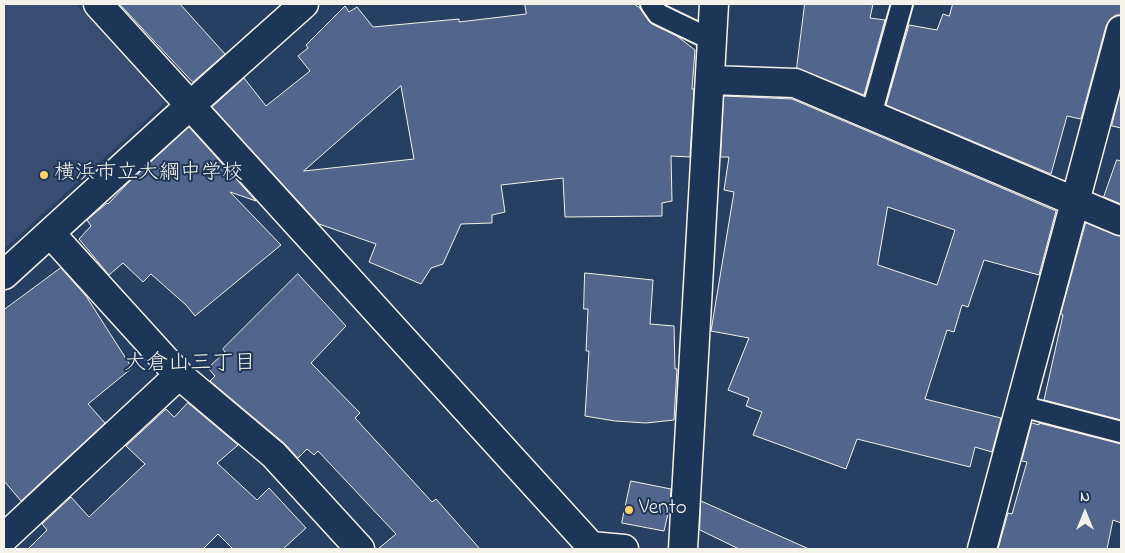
<!DOCTYPE html>
<html>
<head>
<meta charset="utf-8">
<style>
	body { margin:0 }
	#map { position:relative; width:1125px; height:553px; overflow:hidden; background:#273f62; font-family:"Indie Flower",sans-serif }
	canvas { display:block }
	.frame { position:absolute; inset:0; border:5px solid #f4f1e8; pointer-events:none }
	.north { position:absolute; left:1060px; top:488px; width:50px; height:50px; -webkit-text-stroke:4px #1d3557; paint-order:stroke; rotate:0deg; font-size:14px; font-weight:700; line-height:20px; text-align:center; color:#f4f1e8 }
	.north::after { content:''; display:block; margin:auto; width:18px; height:22px; background:#f4f1e8; clip-path:polygon(50% 0,100% 100%,50% 72%,0 100%) }
</style>
</head>
<body>
<div id="map">
<canvas width="1125" height="553"></canvas>
<div class="frame"></div>
<div class="north">N</div>
</div>
<script>
const context = document.querySelector('canvas').getContext('2d');
context.lineJoin = 'round';
function paint(path, color) { context.fillStyle = color; context.fill(path, 'evenodd'); }
function trace(path, color, width, dash) { context.strokeStyle = color; context.lineWidth = width; context.lineCap = dash ? 'butt' : 'round'; context.setLineDash(dash || []); context.stroke(path); }
function write(font, color, halo, rows, align = 'center') {
  context.font = font + ' "Indie Flower","Klee One",sans-serif'; context.lineWidth = 4; context.setLineDash([]); context.textBaseline = 'middle'; context.strokeStyle = halo; context.fillStyle = color; for (const [text, x, y, turn = 0] of rows) {
    context.save(); context.translate(x, y); context.rotate((+turn || 0) * Math.PI / 180); context.textAlign = isNaN(turn) ? turn : align; if (halo) context.strokeText(text, 0, 0); context.fillText(text, 0, 0); context.restore();
  }
}
paint(new Path2D(`
	M4 4H76L166 102 4 249Z`), '#384d71');
const building = new Path2D(`
	M120 4H180L225 54 193 82Z
	M525 4H634L640 8 652 24 677 36 695 50 692 89H694L690 157 671 156 672 201 662 203V216L565 217 563 178 501 185 505 212 492 215V223L461 224 443 264 431 268 421 284 369 262 376 244 319 224 212 107 244 78 266 106 310 71 298 56 308 48 306 45 345 6 349 12 357 7 373 27 459 19V22L526 14ZM401 86 414 159 304 171Z
	M805 4H873L870 18 885 20 864 95 797 68Z
	M953 4H1121V15H1116L1110 19 1106 26 1081 119 1067 116 1051 174 886 105 909 25 937 30 943 14 949 16Z
	M1121 89V128L1112 126Z
	M724 96 792 99 1056 211 1039 275 984 260 968 307 962 305 954 332 947 330 925 399 1001 418 992 452 975 447 970 467 857 439 846 469 753 435 762 412 746 406 749 398 728 390 749 338 711 331 734 192 724 190 729 157H721ZM888 207 955 230 937 285 878 265Z
	M189 127 256 201 230 192 281 245 195 316 186 305 151 274 143 282 123 263 109 275 79 239 91 226 87 220 107 203 108 204 129 182Z
	M1117 160 1121 161V204L1104 197Z
	M1086 223 1115 235 1121 236V420L1044 400 1063 315 1061 314Z
	M61 268 86 296 132 368 88 404 105 423 21 501 4 481V310Z
	M585 273 653 280 650 324 674 326 675 369H677L674 420 646 423 615 421 585 416 589 351H586L588 309H584Z
	M298 274 346 326 311 363 360 413 355 418 432 502 436 499 480 549H378L396 534 318 451 314 455 307 449 298 458 284 443 210 381 215 376 208 368 225 352 223 349Z
	M188 403 238 445 217 463 257 500 269 488 306 528 283 549H233L218 534 203 549H28L47 530 42 524 71 497 89 517 145 464 126 446 166 409 174 417Z
	M1032 423 1039 425V423L1121 444V523L1113 520 1107 549H998L1008 513 1012 514 1027 462 1022 461Z
	M631 481 671 489 670 505 664 531 622 523Z
	M701 501 809 549H739L700 530Z`);
paint(building, '#51658d');
trace(building, '#f4f1e8', 1);
const lane = new Path2D(`
	M651 4 658 14 712 40
	M871 115 902 4
	M1021 406 1121 432`);
const street = new Path2D(`
	M98 4 591 546 624 549
	M710 80 795 83 1121 221
	M50 233 179 375 274 455 360 549
	M4 275 174 120 304 4
	M4 538 179 375
	M683 549 714 4
	M982 549 1121 30`);
trace(lane, '#f4f1e8', 24);
trace(street, '#f4f1e8', 31);
trace(lane, '#1d3557', 20);
trace(street, '#1d3557', 28);
for (const [x, y, r, color] of [
	[44,175,5,"#ffd166"],
	[629,510,5,"#ffd166"]
]) { const dot = new Path2D(); dot.arc(x, y, r, 0, 2 * Math.PI); context.fillStyle = color; context.fill(dot); trace(dot, '#1d3557', 2); }
write('21px', '#f4f1e8', '#1d3557', [
	["横浜市立大綱中学校",54,175],
	["Vento",639,510]
], 'left');
write('22px', '#f4f1e8', '#1d3557', [
	["大倉山三丁目",190,365]
]);
</script>
</body>
</html>
